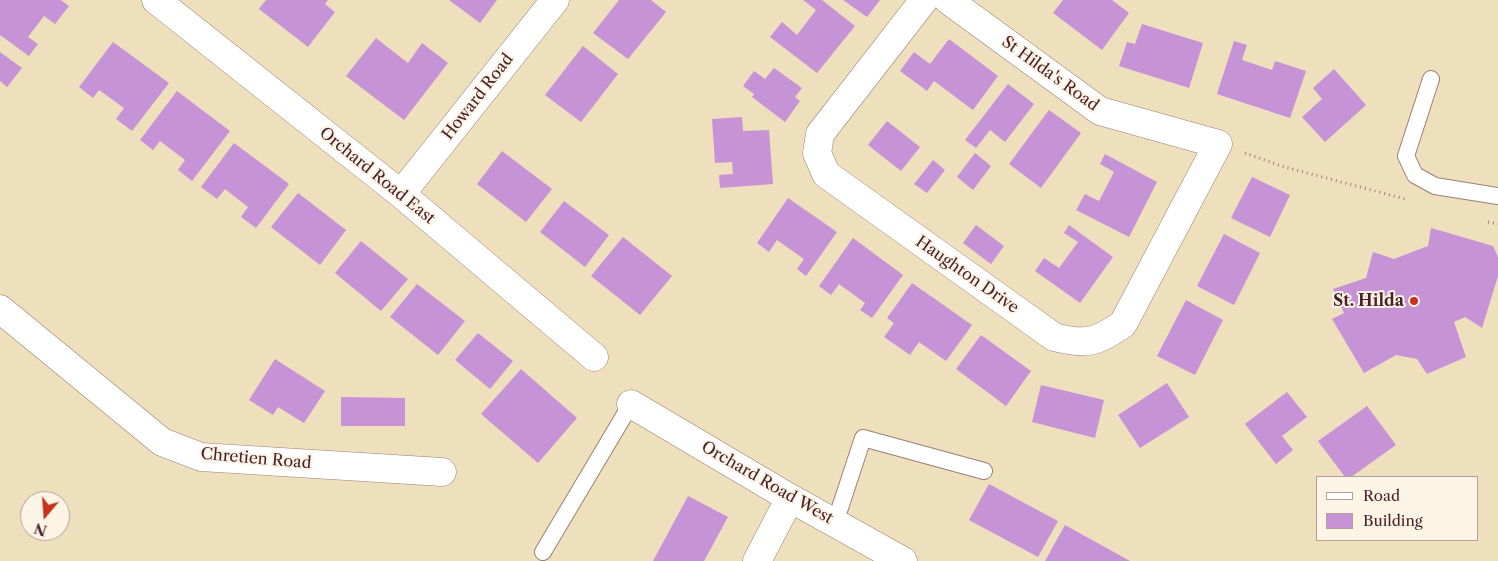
<!DOCTYPE html>
<html>
<head>
<meta charset="utf-8">
<style>
	body { margin:0 }
	#map { position:relative; width:1498px; height:561px; overflow:hidden; background:#eedfbd; font-family:"Libre Caslon Text",serif }
	canvas { display:block }
	.legend { position:absolute; left:1316px; top:476px; width:162px; height:65px; box-sizing:border-box; background:#fcf5e5; border:1px solid #b59f9b; margin:0; padding:6px 9px; list-style:none; font-size:15px; color:#4a1f2b }
	.legend li { display:flex; align-items:center; gap:10px; height:25px }
	.legend b { width:25px; border:1px solid #b59f9b }
	.north { position:absolute; left:20px; top:491px; width:50px; height:50px; box-sizing:border-box; background:#fcf5e5; border:1px solid #b59f9b; border-radius:50%; rotate:198deg; font-size:14px; font-weight:700; line-height:20px; text-align:center; color:#4a1f2b }
	.north::after { content:''; display:block; margin:auto; width:18px; height:22px; background:#c8321e; clip-path:polygon(50% 0,100% 100%,50% 72%,0 100%) }
</style>
</head>
<body>
<div id="map">
<canvas width="1498" height="561"></canvas>
<ul class="legend">
<li><b style="height:6px;background:#fff"></b>Road</li>
<li><b style="height:14px;background:#c693d6"></b>Building</li>
</ul>
<div class="north">N</div>
</div>
<script>
const context = document.querySelector('canvas').getContext('2d');
context.lineJoin = 'round';
function paint(path, color) { context.fillStyle = color; context.fill(path, 'evenodd'); }
function trace(path, color, width, dash) { context.strokeStyle = color; context.lineWidth = width; context.lineCap = dash ? 'butt' : 'round'; context.setLineDash(dash || []); context.stroke(path); }
function write(font, color, halo, rows, align = 'center') {
  context.font = font + ' "Libre Caslon Text",serif'; context.lineWidth = 4; context.setLineDash([]); context.textBaseline = 'middle'; context.strokeStyle = halo; context.fillStyle = color; for (const [text, x, y, turn = 0] of rows) {
    context.save(); context.translate(x, y); context.rotate((+turn || 0) * Math.PI / 180); context.textAlign = isNaN(turn) ? turn : align; if (halo) context.strokeText(text, 0, 0); context.fillText(text, 0, 0); context.restore();
  }
}
paint(new Path2D(`
	M0 0H61L69 6 55 24 44 16 28 37 38 44 29 56 0 35Z
	M266 0H328L325 4 335 12 308 47 259 9Z
	M449 0H497L480 23Z
	M619 0H651L666 12 628 59 593 33Z
	M803 0H822L855 26 817 73 770 37 782 22 797 35 816 10Z
	M843 0H880L867 17Z
	M1063 0H1112L1129 13 1102 50 1053 13Z
	M1142 24 1203 43 1189 88 1119 66 1127 42 1135 44Z
	M376 38 408 63 422 43 448 63 404 120 346 76Z
	M949 39 998 76 973 110 934 81 927 91 900 71 914 52 930 64Z
	M1234 41 1247 45 1242 60 1272 70 1275 61 1306 71 1290 118 1217 94Z
	M113 42 169 83 132 131 116 119 124 108 99 90 93 98 79 87Z
	M583 46 618 74 581 122 545 95Z
	M0 52 22 68 7 87 0 81Z
	M774 68 802 88 795 97 800 101 785 122 752 97 754 94 743 86 754 71 765 79Z
	M1334 69 1366 105 1325 142 1302 117 1322 99 1313 88Z
	M1008 84 1034 104 1005 142 990 130 976 148 965 140Z
	M177 91 230 131 192 181 178 170 185 160 160 141 153 150 140 140Z
	M1049 110 1081 133 1041 188 1009 164Z
	M742 117 743 131 769 130 773 184 720 188 719 175 733 174 732 162 715 163 712 119Z
	M887 121 920 147 901 171 868 145Z
	M234 143 289 184 256 228 241 217 248 207 225 189 217 199 201 187Z
	M502 151 552 189 526 222 477 184Z
	M975 153 991 166 973 190 957 177Z
	M1105 154 1157 182 1129 237 1076 210 1085 194 1099 201 1114 172 1100 164Z
	M933 160 945 170 927 193 914 184Z
	M1252 177 1290 195 1270 237 1231 218Z
	M298 193 346 230 320 265 271 227Z
	M788 198 837 232 806 276 797 269 804 259 777 240 769 252 757 243Z
	M564 201 609 235 585 267 540 232Z
	M976 225 1004 246 991 264 963 243Z
	M1069 225 1113 257 1080 303 1035 271 1044 258 1059 268 1078 242 1064 233Z
	M1431 228 1493 246 1498 257V276L1482 328 1465 317 1454 322 1466 357 1427 374 1417 359 1396 355 1364 373 1332 319 1344 313 1333 289 1366 278 1373 252 1394 259 1428 246Z
	M1224 234 1260 253 1234 305 1197 286Z
	M623 237 672 276 640 315 591 276Z
	M853 238 903 275 872 318 860 310 865 303 839 284 831 295 819 286Z
	M361 241 408 279 381 311 335 273Z
	M912 283 972 325 946 361 919 342 910 355 884 337 894 323 887 318Z
	M417 284 465 321 438 355 390 317Z
	M1186 300 1223 320 1195 375 1157 356Z
	M478 333 513 361 490 389 455 360Z
	M981 335 1031 371 1006 406 956 369Z
	M275 359 325 391 304 423 278 407 273 415 249 400Z
	M521 369 577 418 538 463 481 414Z
	M1167 383 1189 417 1140 448 1118 415Z
	M1041 385 1104 400 1095 438 1032 422Z
	M1287 392 1307 417 1282 436 1293 450 1276 464 1245 424Z
	M341 397 405 398V426H341Z
	M1367 406 1396 445 1351 477H1345L1318 441Z
	M989 484 1058 521 1038 557 969 520Z
	M688 496 728 517 704 561H653Z
	M1065 525 1130 561H1045Z`), '#c693d6');
const service = new Path2D(`
	M1431 79 1406 156 1415 175 1435 186 1498 196
	M835 523 863 438 984 471
	M543 552 631 404`);
const minor = new Path2D(`
	M156 0 401 194 594 357
	M924 0 820 134 817 153 826 174 1054 337C1086 345 1096 343 1123 324L1218 144 1100 111 948 0
	M401 194 555 0
	M0 309 162 442 201 457 442 472
	M631 404 790 498 903 561
	M757 561 790 498`);
trace(service, '#9c7f74', 18);
trace(minor, '#9c7f74', 29);
trace(new Path2D(`
	M1245 153 1281 166 1405 199
	M1488 222 1498 224`), '#9c7f74', 3, [1, 4]);
trace(service, '#fff', 16);
trace(minor, '#fff', 28);
for (const [x, y, r, color] of [
	[1414,301,5,"#c8321e"]
]) { const dot = new Path2D(); dot.arc(x, y, r, 0, 2 * Math.PI); context.fillStyle = color; context.fill(dot); trace(dot, '#fcf5e5', 2); }
write('16px', '#4a1f2b', '#fcf5e5', [
	["St Hilda's Road",1050,74,36],
	["Howard Road",478,97,-52],
	["Orchard Road East",377,176,39],
	["Haughton Drive",967,275,35],
	["Chretien Road",256,459,5],
	["Orchard Road West",767,483,30]
]);
write('bold 16px', '#4a1f2b', '#fcf5e5', [
	["St. Hilda",1404,301]
], 'right');
</script>
</body>
</html>
